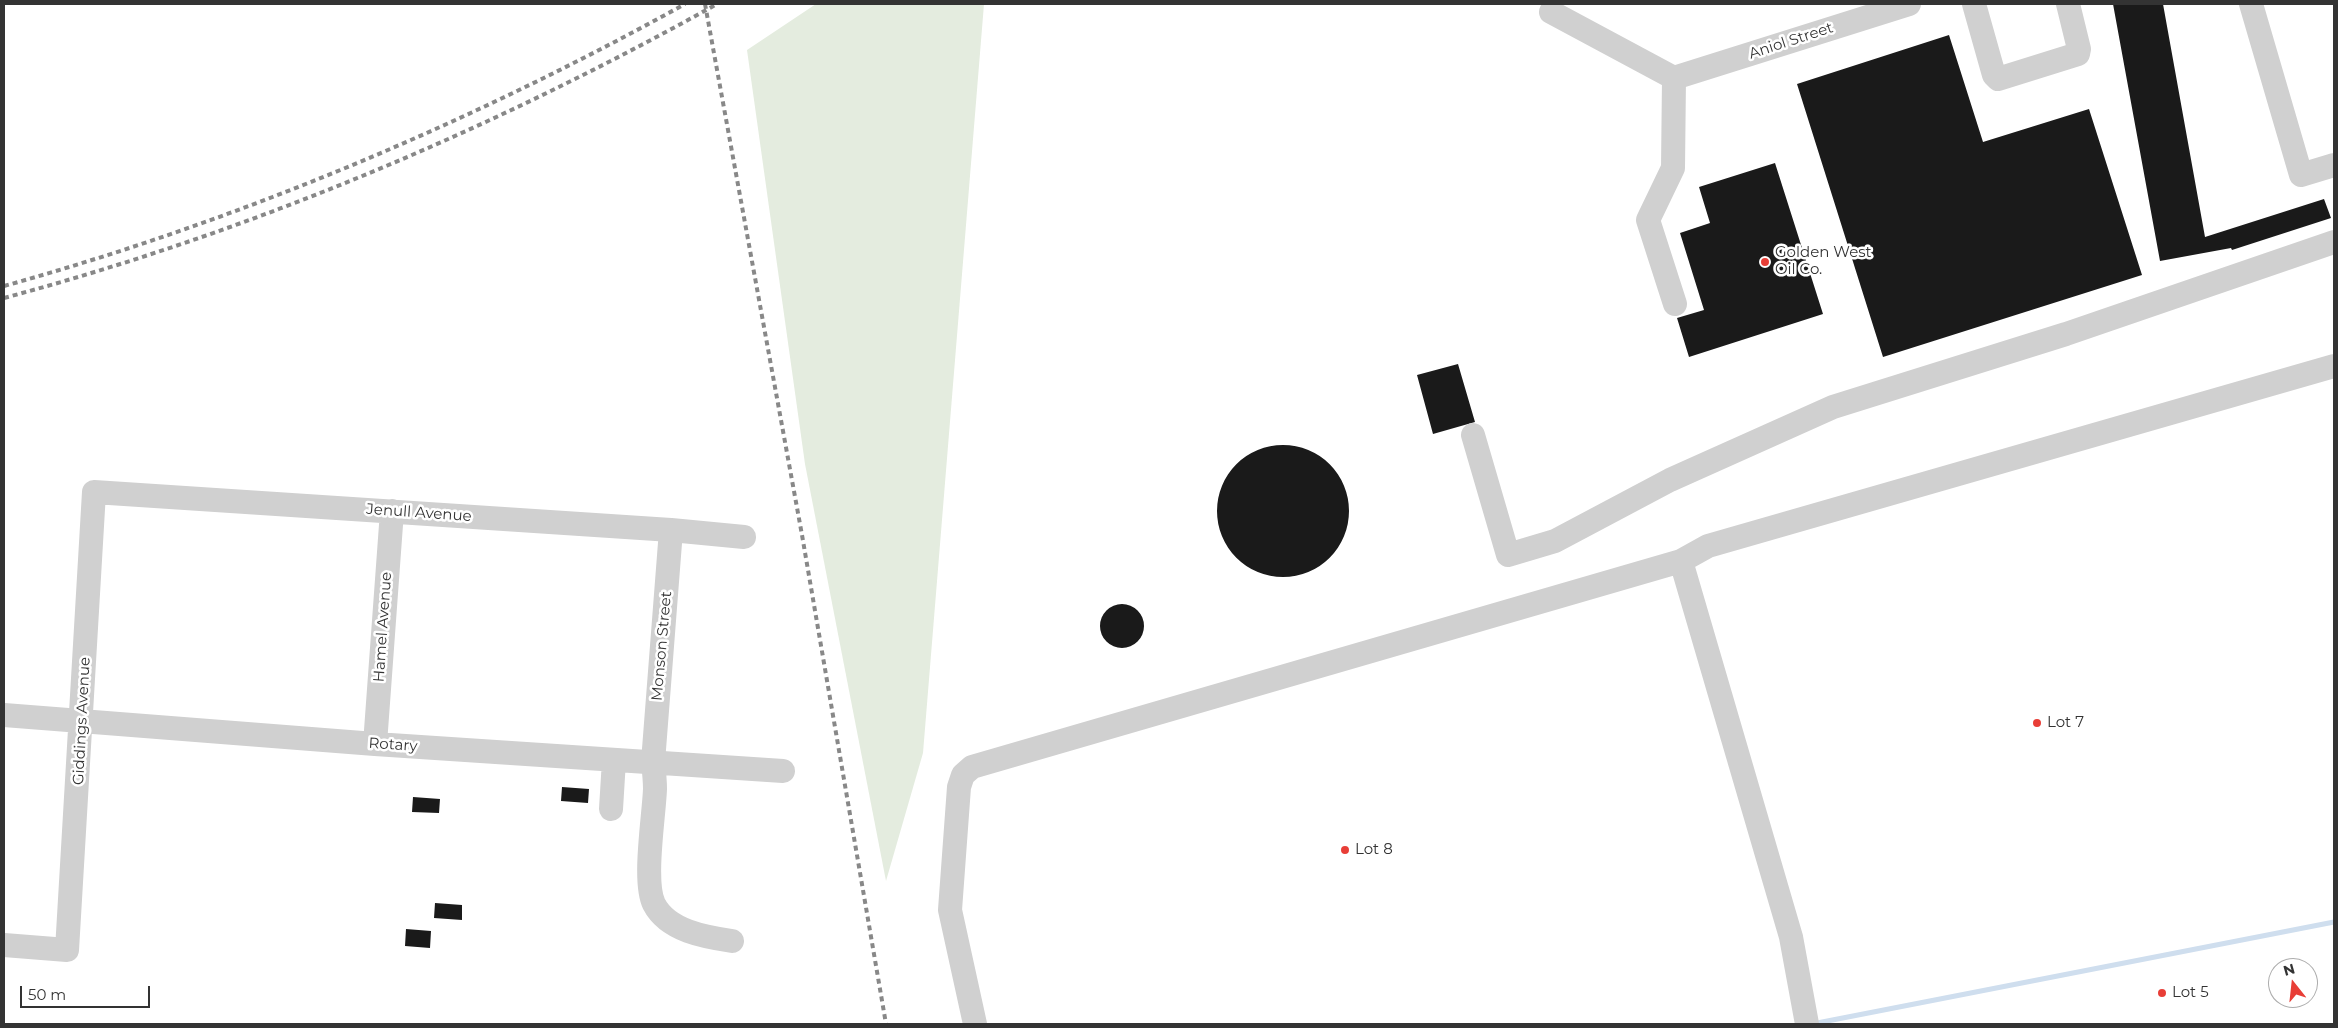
<!DOCTYPE html>
<html>
<head>
<meta charset="utf-8">
<style>
	body { margin:0 }
	#map { position:relative; width:2338px; height:1028px; overflow:hidden; background:#fff; font-family:Montserrat,sans-serif }
	canvas { display:block }
	.frame { position:absolute; inset:0; border:5px solid #333; pointer-events:none }
	.north { position:absolute; left:2268px; top:958px; width:50px; height:50px; box-sizing:border-box; background:#fff; border:1px solid #adadad; border-radius:50%; rotate:344deg; font-size:14px; font-weight:700; line-height:20px; text-align:center; color:#333 }
	.north::after { content:''; display:block; margin:auto; width:18px; height:22px; background:#e83e37; clip-path:polygon(50% 0,100% 100%,50% 72%,0 100%) }
	.scale { position:absolute; left:20px; top:986px; width:130px; height:22px; box-sizing:border-box; border:2px solid #333; border-top:0; padding-left:6px; font-size:15px; line-height:18px; white-space:nowrap; color:#333; -webkit-text-stroke:4px #fff; paint-order:stroke }
</style>
</head>
<body>
<div id="map">
<canvas width="2338" height="1028"></canvas>
<div class="frame"></div>
<div class="north">N</div>
<div class="scale">50 m</div>
</div>
<script>
const context = document.querySelector('canvas').getContext('2d');
context.lineJoin = 'round';
function paint(path, color) { context.fillStyle = color; context.fill(path, 'evenodd'); }
function trace(path, color, width, dash) { context.strokeStyle = color; context.lineWidth = width; context.lineCap = dash ? 'butt' : 'round'; context.setLineDash(dash || []); context.stroke(path); }
function write(font, color, halo, rows, align = 'center') {
  context.font = font + ' Montserrat,sans-serif'; context.lineWidth = 5; context.setLineDash([]); context.textBaseline = 'middle'; context.strokeStyle = halo; context.fillStyle = color; for (const [text, x, y, turn = 0] of rows) {
    context.save(); context.translate(x, y); context.rotate((+turn || 0) * Math.PI / 180); context.textAlign = isNaN(turn) ? turn : align; if (halo) context.strokeText(text, 0, 0); context.fillText(text, 0, 0); context.restore();
  }
}
paint(new Path2D(`
	M816 4H984L923 753 886 881 805 464 747 50Z`), '#e4ecdf');
trace(new Path2D(`
	M1812 1024 2334 922`), '#cfdeee', 5);
paint(new Path2D(`
	M2113 4H2163L2205 237 2324 199 2331 218 2232 250 2231 248 2160 261Z
	M1949 35 1983 142 2089 109 2142 275 1883 357 1797 84Z
	M1775 163 1823 314 1689 357 1677 318 1704 310 1680 233 1710 223 1699 187Z
	M1458 364 1475 422 1433 434 1417 375Z
	M1217 511a66 66 0 1 1 132 0a66 66 0 1 1-132 0Z
	M1100 626a22 22 0 1 1 44 0a22 22 0 1 1-44 0Z
	M562 787 589 789 588 803 561 801Z
	M413 797 440 799 439 813 412 812Z
	M435 903 462 905V920L434 918Z
	M406 929 431 931 430 948 405 946Z`), '#1a1a1a');
trace(new Path2D(`
	M1974 4 1994 75 1998 79 2078 54 2079 49 2068 4
	M2251 4 2301 175 2334 165
	M1551 12 1674 78
	M1674 78 1909 4
	M1674 78 1673 168 1648 220 1675 304
	M1473 435 1508 555 1555 541 1670 480 1833 407 2066 334 2334 242
	M671 530 653 762C654 771 655 780 655 789 654 816 643 882 654 904 668 931 705 937 732 941
	M1681 561 1791 937 1807 1024
	M4 715 375 744 783 771
	M375 744 392 511
	M611 809 614 760
	M4 945 67 950 94 492 671 530 744 537
	M975 1024 950 910 959 787 963 775 972 767 1681 561 1708 546 2334 366`), '#d0d0d0', 24);
trace(new Path2D(`
	M705 4 802 535 886 1024
	M4 286C241 220 470 123 685 4
	M4 298C253 231 491 130 717 4`), '#888', 4, [5, 4]);
for (const [x, y, r, color] of [
	[1765,262,5,"#e83e37"],
	[2037,723,5,"#e83e37"],
	[1345,850,5,"#e83e37"],
	[2162,993,5,"#e83e37"]
]) { const dot = new Path2D(); dot.arc(x, y, r, 0, 2 * Math.PI); context.fillStyle = color; context.fill(dot); trace(dot, '#fff', 2); }
write('15px', '#333', '#fff', [
	["Aniol Street",1791,41,-18],
	["Jenull Avenue",419,513,4],
	["Hamel Avenue",383,627,-86],
	["Monson Street",662,646,-85],
	["Giddings Avenue",82,721,-87],
	["Rotary",393,745,4]
]);
write('15px', '#333', '#fff', [
	["Golden West",1775,253],
	["Oil Co.",1775,270],
	["Lot 7",2047,723],
	["Lot 8",1355,850],
	["Lot 5",2172,993]
], 'left');
</script>
</body>
</html>
